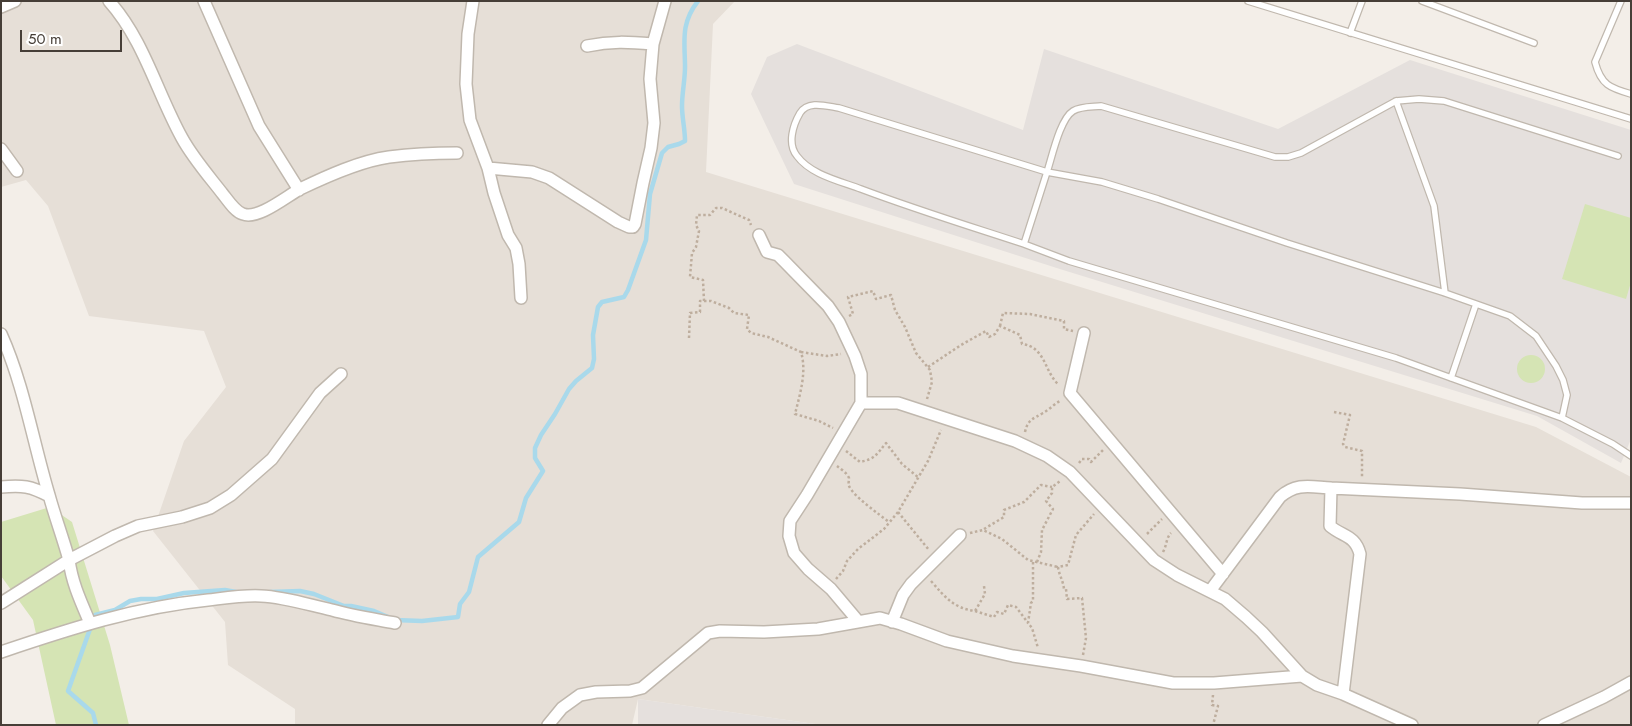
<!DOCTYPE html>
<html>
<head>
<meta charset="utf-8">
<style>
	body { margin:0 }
	#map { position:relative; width:1632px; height:726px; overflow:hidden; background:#f3eee8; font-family:Jost,sans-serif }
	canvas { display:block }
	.frame { position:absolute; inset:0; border:2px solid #463e37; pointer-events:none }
	.scale { position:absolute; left:20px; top:30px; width:102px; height:22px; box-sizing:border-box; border:2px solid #463e37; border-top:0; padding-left:6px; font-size:15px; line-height:18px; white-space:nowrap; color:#463e37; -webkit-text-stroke:4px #fff; paint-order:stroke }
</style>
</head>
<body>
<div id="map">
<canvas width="1632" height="726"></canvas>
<div class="frame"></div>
<div class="scale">50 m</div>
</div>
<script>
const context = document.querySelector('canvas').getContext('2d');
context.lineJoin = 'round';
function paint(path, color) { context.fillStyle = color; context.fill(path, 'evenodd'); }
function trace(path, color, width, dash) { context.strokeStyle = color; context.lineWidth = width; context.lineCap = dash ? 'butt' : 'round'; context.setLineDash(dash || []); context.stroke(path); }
paint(new Path2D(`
	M1 1H735L713 24 706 172 1536 427 1631 477V725H822L638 699 632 725H295V709L228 665 225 622 153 531 184 441 226 387 204 331 89 316 48 206 26 180 1 187Z`), '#e6dfd7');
paint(new Path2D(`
	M797 44 1023 130 1044 49 1278 129 1410 60 1631 130V439L1621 463 1537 416 1063 270 794 184 751 94 767 57Z
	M638 699 822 725H638Z`), '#e5e0dd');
paint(new Path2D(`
	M1585 204 1631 218V282L1626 299 1562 279Z
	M1517 369a14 14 0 1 1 28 0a14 14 0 1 1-28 0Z
	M50 507 72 522 110 645 129 725H56L33 620 1 576V522Z`), '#d5e4b4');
trace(new Path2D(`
	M270 592 300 591 314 594 344 606H351L374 611 388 617
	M395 620 422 621 458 617 460 604 469 592 478 557 519 522 526 498 543 471 535 458V448L541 435 555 414 569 389 576 381 592 368 594 359 593 335 598 307 602 302 624 297 628 290 646 240 650 194 662 153 668 147 679 144 685 141C685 129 682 118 682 106 682 93 685 80 685 67 685 42 680 24 698 1
	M96 725 93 713 68 691 95 615 115 610 130 601 141 599H157L184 593 225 590 236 592`), '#a9d9eb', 4.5);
const service = new Path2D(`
	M1248 1 1631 119
	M1422 1 1534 43
	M1621 1 1595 62C1601 85 1610 88 1631 94
	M1350 33 1362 1
	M1396 101 1419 99 1444 101 1618 156
	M1024 244C969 226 914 209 861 189 840 181 811 175 797 156 787 144 793 125 800 113 808 100 826 106 839 108L1047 172C1052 157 1060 119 1073 111 1081 106 1093 107 1101 106L1275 157H1288L1301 153 1396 101 1434 206 1445 293
	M1451 378 1476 304
	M1562 418 1567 395 1563 380 1556 366 1536 336 1510 316 1445 293 1287 243 1158 199 1102 182 1047 172 1024 244 1069 261 1396 358 1562 418 1613 444 1631 456`);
const minor = new Path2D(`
	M109 1C144 40 157 93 182 138 193 158 208 175 222 193 227 199 235 212 243 214 258 220 287 196 300 189 327 176 360 161 389 157 412 154 435 153 457 153
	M204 1 259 126 299 190
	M473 1 468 34 466 84 470 120 488 168 494 193 508 235 516 248 519 264 521 298
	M1 7 15 1
	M587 46C611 41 628 42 653 44
	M1 149 17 171
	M488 168 532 172 549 178 618 222 629 227H633L635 224 643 183 651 148 654 123 650 79 653 44 665 1
	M759 235 767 252 778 255 785 262 828 306 839 322 855 356 861 374V403
	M1084 333 1070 393 1223 574
	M1 334C24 385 33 442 49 495 55 517 63 538 69 560L1 603
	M1 487C22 485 31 486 49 496
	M1331 488 1460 494 1582 503H1631
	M1210 591 1280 497C1297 482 1311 487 1331 488L1330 526C1343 537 1355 535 1360 554L1343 694
	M858 621 831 589 808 569 794 553 789 536 790 521 807 495 861 403H898L1015 441 1047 456 1070 472 1154 560 1177 575 1225 599 1246 617 1262 632 1302 676 1317 685 1343 694 1412 725
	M892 622 903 595 911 584 960 535
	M90 623C81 602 72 583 69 560L115 536 138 526 182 517 210 508 231 495 272 459 320 393 341 374
	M1 652C69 629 137 607 208 600 225 598 243 595 261 596 285 597 309 605 332 610 353 616 374 619 395 623
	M548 725 562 708 580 695 596 692 630 691 642 688 708 633 720 631 764 632 818 629 880 618 901 624 947 641 1013 656 1081 666 1173 683H1214L1302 676
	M1544 725 1604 697 1631 682`);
trace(service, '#c0b8ae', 8);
trace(minor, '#c0b8ae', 14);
trace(new Path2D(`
	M704 301H711L729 308 734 313 749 315 747 329 751 333 768 337 801 352C807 372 800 394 795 414L819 421 833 428
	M849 316 853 314 848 297 873 291 876 299 891 295 895 310 905 327 916 353 930 370 932 382 927 399
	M1000 326 1003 313 1030 314 1064 321V329L1073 331
	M689 338 690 313 700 312V301H704L703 280 690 277 692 253 696 247 699 231 696 225 697 215H710L716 208H722L749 220 751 225
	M801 352 827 356 841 354
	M928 367 961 345 986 331 989 337 995 334 1000 326 1020 335 1022 344C1046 347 1044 372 1059 385
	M1334 412 1350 415 1343 444 1345 447 1362 451V478
	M1025 432C1028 419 1033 419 1043 413 1049 410 1054 404 1060 401
	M846 451 860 462C875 459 877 454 886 443L902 464 919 478
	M1079 463 1082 459H1089L1091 462 1103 450
	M837 466C841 469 847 473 849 478 849 481 848 484 849 486 854 497 879 514 889 522
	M898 512 929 550
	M984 529 1004 517V510L1024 502 1041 485 1052 487
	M970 533 983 530 1002 539 1028 560 1058 567
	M1147 534 1162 519
	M1163 552C1167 545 1166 538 1171 533
	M1033 562V601L1031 603 1028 623 1032 628 1038 648
	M1037 562 1041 552 1042 530 1053 509 1046 501 1052 493V487L1060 481
	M836 579 843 571 847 561 858 549 884 529 898 512 928 461 941 430
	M931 581C945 597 953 608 975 611L985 594 984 586
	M975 611 994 617 997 612 1004 614 1008 605 1016 607 1028 623
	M1083 655 1086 638 1082 598 1067 599 1066 589H1064C1063 580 1059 575 1058 567L1068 565 1076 535 1094 514
	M1213 695 1212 705 1218 706 1213 725`), '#beae9e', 2.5, [2.5, 2.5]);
trace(service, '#fff', 5.5);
trace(minor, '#fff', 11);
</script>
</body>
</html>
